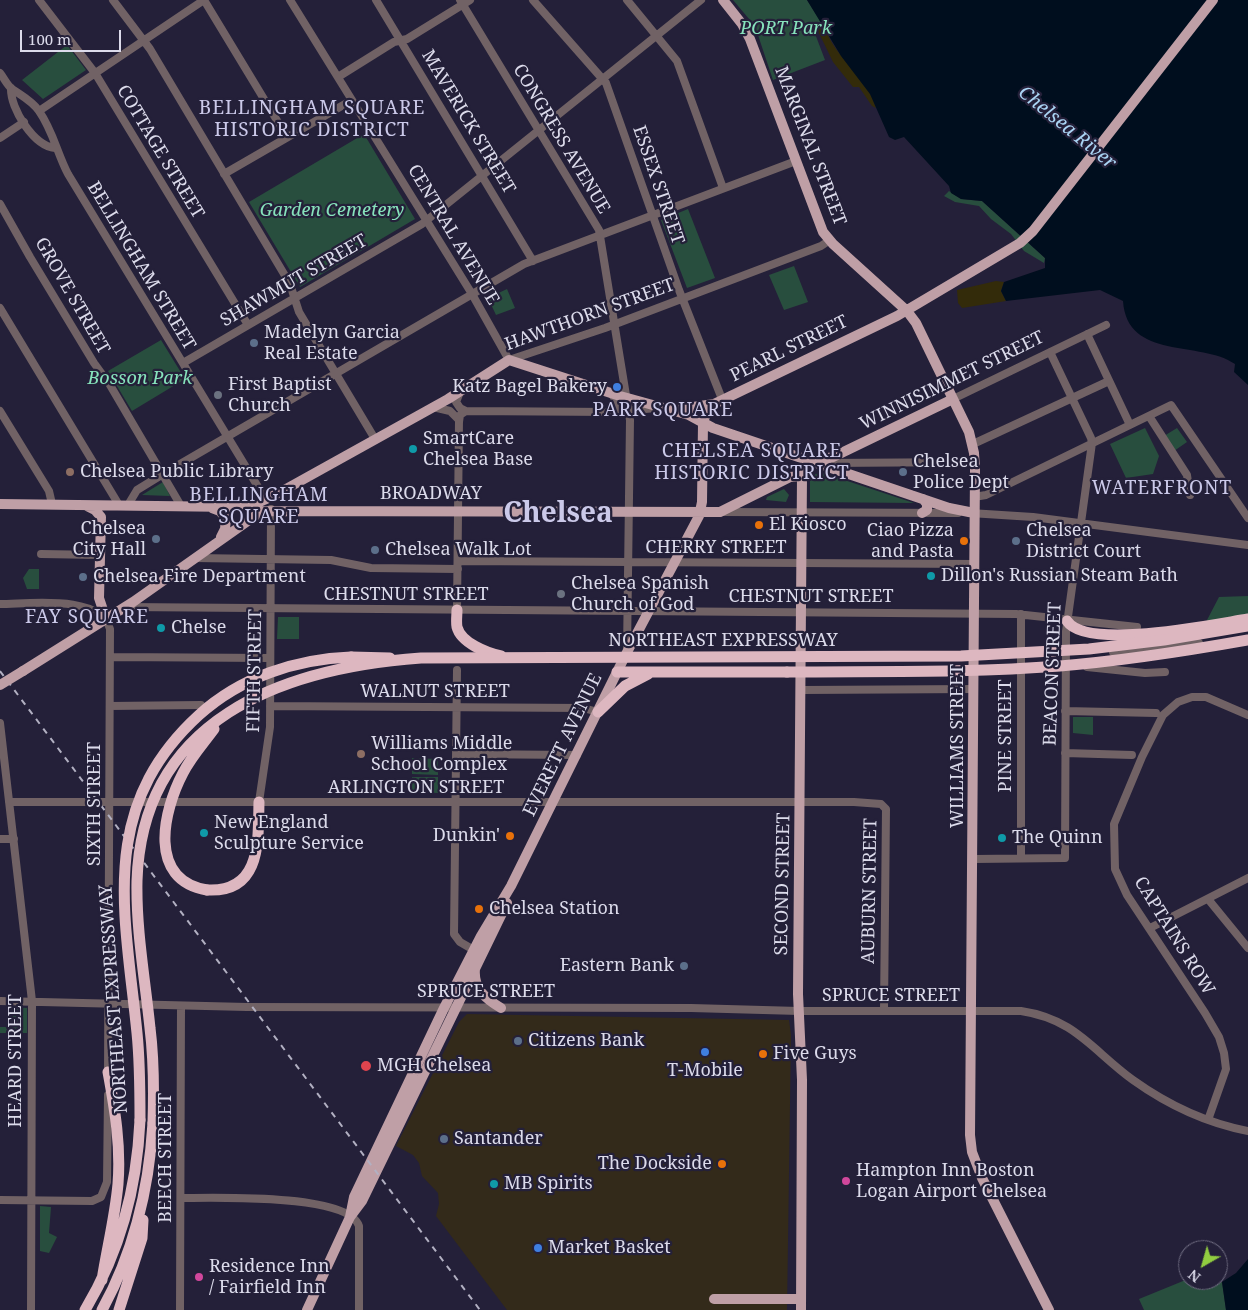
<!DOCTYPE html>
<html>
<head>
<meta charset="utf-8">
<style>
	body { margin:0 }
	#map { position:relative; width:1248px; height:1310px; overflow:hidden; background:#242039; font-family:"Noto Serif",serif }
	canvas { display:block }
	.north { position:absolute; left:1178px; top:1240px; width:50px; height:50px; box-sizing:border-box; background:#242039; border:1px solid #6e6b80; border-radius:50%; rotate:218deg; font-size:14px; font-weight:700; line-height:20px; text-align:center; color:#dcdbeb }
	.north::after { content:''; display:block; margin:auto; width:18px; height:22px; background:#91cd40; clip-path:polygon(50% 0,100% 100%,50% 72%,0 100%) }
	.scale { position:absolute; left:20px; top:30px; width:101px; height:22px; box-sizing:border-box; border:2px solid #dcdbeb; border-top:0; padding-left:6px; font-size:15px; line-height:18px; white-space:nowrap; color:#dcdbeb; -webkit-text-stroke:4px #242039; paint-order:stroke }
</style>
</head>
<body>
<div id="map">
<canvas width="1248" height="1310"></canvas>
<div class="north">N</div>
<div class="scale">100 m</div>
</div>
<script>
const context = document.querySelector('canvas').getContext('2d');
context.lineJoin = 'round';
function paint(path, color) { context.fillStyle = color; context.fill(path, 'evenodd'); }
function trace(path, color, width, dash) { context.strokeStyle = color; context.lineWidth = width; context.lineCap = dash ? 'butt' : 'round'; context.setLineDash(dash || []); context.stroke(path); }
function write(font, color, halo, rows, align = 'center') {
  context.font = font + ' "Noto Serif",serif'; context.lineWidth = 4.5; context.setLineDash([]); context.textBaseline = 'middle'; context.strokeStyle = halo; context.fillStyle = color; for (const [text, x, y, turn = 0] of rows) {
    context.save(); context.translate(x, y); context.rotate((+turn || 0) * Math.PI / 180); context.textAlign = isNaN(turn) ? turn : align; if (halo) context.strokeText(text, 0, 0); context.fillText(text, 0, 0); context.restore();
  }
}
paint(new Path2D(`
	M467 1014 789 1020 791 1035 787 1310H507L436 1216 439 1204 438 1193 422 1176 419 1163 413 1155 396 1146 459 1022Z`), '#332a1a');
paint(new Path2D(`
	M733 0H807L825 28 814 31 825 60 773 80 755 26Z
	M67 45 86 70 43 99 22 80Z
	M364 134 415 219 300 287 249 202Z
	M949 191 961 199 982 201 1045 258 1044 263 1024 251 1011 234 991 219 979 206 955 202 944 196Z
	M688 209 715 278 687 288 661 220Z
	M794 266 808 302 784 310 769 275Z
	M507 289 515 308 496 315 488 298Z
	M161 340 185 379 132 411 108 371Z
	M1145 428 1159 456 1153 474 1126 478 1110 444Z
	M1177 428 1187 442 1174 451 1164 436Z
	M820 472 914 503 810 502V477Z
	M163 482 170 496 142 495Z
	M784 489 789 495 786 502 766 500 767 497Z
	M29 569H39V589H27L23 578Z
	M1248 596V614L1206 622 1219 597Z
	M278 617H299V639H277Z
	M1073 717H1093V735L1073 733Z
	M412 758 438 759V775L412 774Z
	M412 777H438V793L412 792Z
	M11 1007 27 1008V1033H0V1027H11Z
	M40 1206 51 1207 49 1233 57 1237 49 1253 40 1251Z
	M1188 1279 1195 1280 1204 1290 1222 1282 1226 1310H1144L1139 1299Z`), '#284e3e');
paint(new Path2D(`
	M825 28C835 58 867 76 876 108L872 106 859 87H853L833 62 817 29Z
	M996 281 1004 282 1001 291 1006 301 962 308 958 303 957 290Z`), '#332b0a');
paint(new Path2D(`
	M807 0H1248V385L1234 372 1235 364C1201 340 1127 361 1123 301L1100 290 1006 301 1001 291 1004 282 1045 268V258L982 201 961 199 951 193 949 186 904 137 895 140 889 137 870 94 841 56Z
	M1248 1259V1310H1226L1222 1282 1236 1273Z`), '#000e1e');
trace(new Path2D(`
	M39 0 95 73 248 325
	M113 0 150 49 290 284 299 312 375 439
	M290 0 472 294 509 360 605 328 821 246 830 240
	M376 0 533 261
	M460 0 599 230 630 420 627 652
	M533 0 606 83 679 290 722 399
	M627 0 677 61 723 188
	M0 73C4 78 7 85 12 89 22 96 32 101 39 111 53 131 57 153 68 174L266 500
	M338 77 394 42 407 39 470 0
	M11 88C10 109 34 146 55 148
	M39 111 204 0 287 137
	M0 138 24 122
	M224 174 352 100
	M0 204 30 257 94 363 110 385 181 506
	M0 308 119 505
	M1087 334 1130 425
	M183 363 422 224 701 0
	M460 392 456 402 460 408 466 411
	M612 394 617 403 612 412
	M953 399 1106 325
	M433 407 450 411 459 420 457 610
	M0 411 49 491 52 504
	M1149 416 1187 475 1190 495
	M459 422 460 415 466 411 612 412 656 408
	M973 444 1109 381
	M826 463 975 462
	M974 497 986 495 1171 405 1248 518
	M128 505 137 490 163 474 524 264 796 161
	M722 512 958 513
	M970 513 1033 517 1248 545
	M41 554 100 555
	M195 558 331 560 371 568 458 569
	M458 561 974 564
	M0 604C29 604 100 594 110 629L108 1076
	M125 607 1016 614 1137 627
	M1021 614V858
	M1113 652 1199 643
	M111 657 270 658
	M1087 667 1145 673 1165 672
	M457 670 454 934 460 942 479 953
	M802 690 974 689
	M110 706 201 705
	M270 706 583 708 598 712
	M1065 711 1156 713
	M0 723 32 1001 31 1310
	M1065 753 1132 755
	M456 754 577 755
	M9 802H854L881 804 886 809 884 1010
	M259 802 270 727 271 509
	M0 839H14
	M974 859 1065 858 1066 631 1092 443 1091 438 1050 352
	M1208 899 1248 948
	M1150 928 1248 878
	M0 1001 247 1007 691 1008 799 1011H1021C1075 1019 1092 1050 1133 1080 1168 1105 1206 1123 1248 1131
	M1208 1120 1226 1069 1224 1053 1219 1037 1205 1013 1127 895 1115 869 1114 824 1142 757 1163 715 1178 702 1192 697H1206L1248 715
	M181 1198C212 1198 348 1193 359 1226V1310
	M0 1200 92 1201 101 1197 107 1182 108 1095
	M180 1310 181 1006`), '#716265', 8);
trace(new Path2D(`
	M723 0 742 24 750 39 823 232 833 244 907 311 916 323 969 432 974 453 975 469 970 1135 972 1152 982 1178 1049 1310
	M679 409 714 404 897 316 1020 243 1033 231 1213 0
	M0 504 234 507 253 505 277 494 448 399 509 360 620 396 689 415 713 428 949 508 974 513
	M87 506 95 510 101 517 99 598 106 619
	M212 508 220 511 226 519 225 529 221 537
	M922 513 927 510V504L923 499
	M23 671 133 602 262 511 720 512 790 477 802 476
	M475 969C473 989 486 999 501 1008
	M350 1217 362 1201 507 903
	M714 1299H801
	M307 1310 350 1217 354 1197 444 1008 481 936 511 886 625 656 699 516 702 502 703 423 706 413 714 404
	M801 1310 802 1080 798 994 802 476 811 462 833 457 953 399`), '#bf9fa6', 10);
trace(new Path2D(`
	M457 610C457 615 456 622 457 627 461 643 487 653 501 656
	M1067 621C1087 651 1215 624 1248 619
	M351 657 390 658
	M617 672H787
	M598 712 625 686 648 674
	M207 890C262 893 258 840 259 802
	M102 1280C107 1248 115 1217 118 1184 121 1146 115 1110 108 1072
	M85 1310C120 1252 137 1188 140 1120
	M102 1310C134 1252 149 1189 153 1123
	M119 1310 142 1238 143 1220`), '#ddb7c0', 11);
trace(new Path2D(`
	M0 671 480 1310`), '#b2b0c2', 2, [6, 6]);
trace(new Path2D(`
	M0 685 23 671`), '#bf9fa6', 10);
trace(new Path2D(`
	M787 672C878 671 969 673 1060 666 1123 661 1186 651 1248 640
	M207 890C147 880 163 811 183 773 191 757 203 744 214 729
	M140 1120C140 1091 140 1062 137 1033 125 913 97 808 199 715 241 677 296 659 351 657
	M153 1123C154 1091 154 1060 150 1028 145 979 136 930 137 881 142 719 282 668 421 658L961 656 1089 649 1164 640 1248 626`), '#ddb7c0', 11);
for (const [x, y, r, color] of [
	[254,343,5,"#5c6f8a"],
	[617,387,5,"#3f7fe0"],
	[218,395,5,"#6b7280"],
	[413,449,5,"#0f9aa8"],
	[70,472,5,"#8d6e63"],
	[903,472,5,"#5c6f8a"],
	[759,525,5,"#e8710a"],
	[156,539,5,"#5c6f8a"],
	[964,541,5,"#e8710a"],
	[1016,541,5,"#5c6f8a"],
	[375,550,5,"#5c6f8a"],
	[931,576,5,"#0f9aa8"],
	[83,577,5,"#5c6f8a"],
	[561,594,5,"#6b7280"],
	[161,628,5,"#0f9aa8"],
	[361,754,5,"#8d6e63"],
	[204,833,5,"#0f9aa8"],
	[510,836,5,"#e8710a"],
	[1002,838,5,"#0f9aa8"],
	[479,909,5,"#e8710a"],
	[684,966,5,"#5c6f8a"],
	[518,1041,5,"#5c6f8a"],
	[705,1052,5,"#3f7fe0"],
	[763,1054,5,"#e8710a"],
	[366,1066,6,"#e0444e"],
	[444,1139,5,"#5c6f8a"],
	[722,1164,5,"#e8710a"],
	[846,1181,5,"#d1479c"],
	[494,1184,5,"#0f9aa8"],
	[538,1248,5,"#3f7fe0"],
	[199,1277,5,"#d1479c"]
]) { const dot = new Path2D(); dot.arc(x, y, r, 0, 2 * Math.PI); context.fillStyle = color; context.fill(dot); trace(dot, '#242039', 2); }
write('italic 18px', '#87e3bc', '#242039', [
	["PORT Park",786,29],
	["Garden Cemetery",332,211],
	["Bosson Park",140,379]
]);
write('18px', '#dcdbeb', '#242039', [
	["MAVERICK STREET",468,122,59],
	["CONGRESS AVENUE",561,139,59],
	["MARGINAL STREET",810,146,69],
	["COTTAGE STREET",160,152,59],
	["ESSEX STREET",658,185,71],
	["CENTRAL AVENUE",453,235,59],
	["BELLINGHAM STREET",141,266,59],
	["SHAWMUT STREET",294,281,-30],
	["GROVE STREET",72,296,60],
	["HAWTHORN STREET",590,315,-20],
	["PEARL STREET",789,349,-26],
	["WINNISIMMET STREET",952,381,-26],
	["BROADWAY",431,494],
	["CHERRY STREET",716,548],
	["CHESTNUT STREET",406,595],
	["CHESTNUT STREET",811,597],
	["NORTHEAST EXPRESSWAY",723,641],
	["FIFTH STREET",255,671,-89],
	["BEACON STREET",1053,674,-88],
	["WALNUT STREET",435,692],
	["PINE STREET",1006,736,-90],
	["EVERETT AVENUE",563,745,-64],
	["WILLIAMS STREET",958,746,-90],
	["ARLINGTON STREET",416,788],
	["SIXTH STREET",95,804,-90],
	["SECOND STREET",783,884,-89],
	["AUBURN STREET",870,891,-89],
	["CAPTAINS ROW",1174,936,58],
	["SPRUCE STREET",486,992],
	["SPRUCE STREET",891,996],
	["NORTHEAST EXPRESSWAY",114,999,-94],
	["HEARD STREET",16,1061,-90],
	["BEECH STREET",166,1158,-90]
]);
write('18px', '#dcdbeb', '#242039', [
	["Madelyn Garcia",264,333],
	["Real Estate",264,354],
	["First Baptist",228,385],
	["Church",228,406],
	["Katz Bagel Bakery",607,387,"right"],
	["SmartCare",423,439],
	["Chelsea Base",423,460],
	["Chelsea",913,462],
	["Police Dept",913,483],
	["Chelsea Public Library",80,472],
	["El Kiosco",769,525],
	["Chelsea",146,529,"right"],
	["City Hall",146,550,"right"],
	["Ciao Pizza",954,531,"right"],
	["and Pasta",954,552,"right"],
	["Chelsea",1026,531],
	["District Court",1026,552],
	["Chelsea Walk Lot",385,550],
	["Dillon's Russian Steam Bath",941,576],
	["Chelsea Fire Department",93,577],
	["Chelsea Spanish",571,584],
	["Church of God",571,605],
	["Chelse",171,628],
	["Williams Middle",371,744],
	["School Complex",371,765],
	["New England",214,823],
	["Sculpture Service",214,844],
	["Dunkin'",500,836,"right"],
	["The Quinn",1012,838],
	["Chelsea Station",489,909],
	["Eastern Bank",674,966,"right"],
	["Citizens Bank",528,1041],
	["Five Guys",773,1054],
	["MGH Chelsea",377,1066],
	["T-Mobile",705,1071,"center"],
	["Santander",454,1139],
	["The Dockside",712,1164,"right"],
	["Hampton Inn Boston",856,1171],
	["Logan Airport Chelsea",856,1192],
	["MB Spirits",504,1184],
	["Market Basket",548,1248],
	["Residence Inn",209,1267],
	["/ Fairfield Inn",209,1288]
], 'left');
context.letterSpacing = '1px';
write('19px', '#cbc9e9', '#242039', [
	["BELLINGHAM SQUARE",312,109],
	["HISTORIC DISTRICT",312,131],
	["PARK SQUARE",663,411],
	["CHELSEA SQUARE",752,452],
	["HISTORIC DISTRICT",752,474],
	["WATERFRONT",1162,489],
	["BELLINGHAM",259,496],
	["SQUARE",259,518],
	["FAY SQUARE",87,618]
]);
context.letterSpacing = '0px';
write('italic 19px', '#aad4f4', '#242039', [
	["Chelsea River",1067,128,39]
]);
write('bold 28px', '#cbc9e9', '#242039', [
	["Chelsea",558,514]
]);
</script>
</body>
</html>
